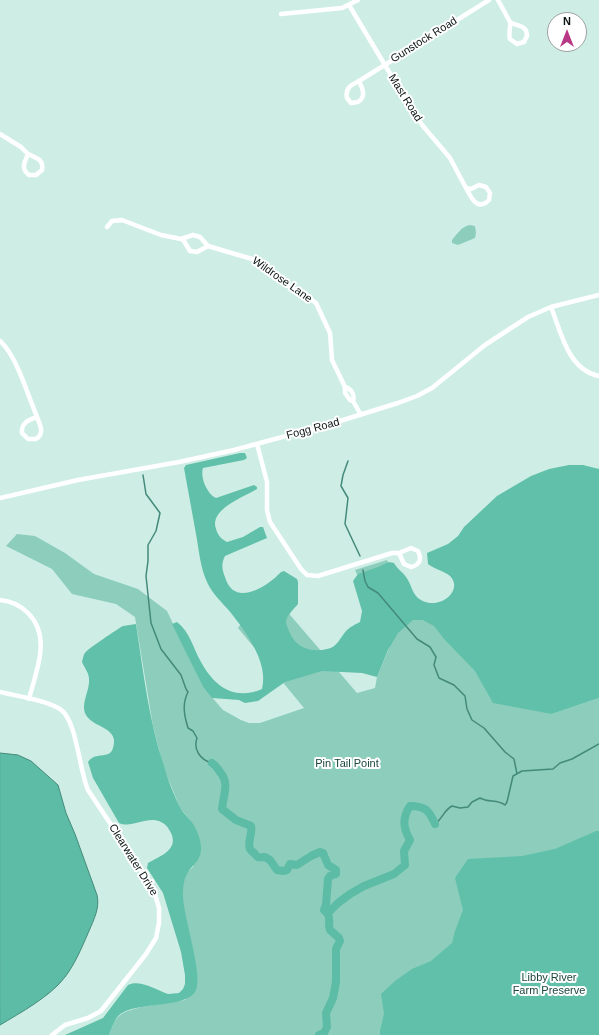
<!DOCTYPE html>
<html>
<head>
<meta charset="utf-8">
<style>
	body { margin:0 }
	#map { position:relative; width:599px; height:1035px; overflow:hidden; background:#ceeee5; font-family:Helvetica,sans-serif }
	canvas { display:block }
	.north { position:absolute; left:547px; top:12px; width:40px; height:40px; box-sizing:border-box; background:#fff; border:1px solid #9da1a0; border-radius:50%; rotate:0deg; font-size:11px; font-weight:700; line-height:16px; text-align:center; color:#091412 }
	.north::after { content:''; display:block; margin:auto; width:14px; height:18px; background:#b83885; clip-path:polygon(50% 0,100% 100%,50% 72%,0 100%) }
</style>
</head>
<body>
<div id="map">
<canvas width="599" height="1035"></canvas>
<div class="north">N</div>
</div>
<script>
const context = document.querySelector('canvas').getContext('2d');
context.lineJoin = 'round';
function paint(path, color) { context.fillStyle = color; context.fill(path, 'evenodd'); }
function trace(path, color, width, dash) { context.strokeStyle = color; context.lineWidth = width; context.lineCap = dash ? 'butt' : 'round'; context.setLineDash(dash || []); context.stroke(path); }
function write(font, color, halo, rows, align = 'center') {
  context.font = font + ' Helvetica,sans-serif'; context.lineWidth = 4; context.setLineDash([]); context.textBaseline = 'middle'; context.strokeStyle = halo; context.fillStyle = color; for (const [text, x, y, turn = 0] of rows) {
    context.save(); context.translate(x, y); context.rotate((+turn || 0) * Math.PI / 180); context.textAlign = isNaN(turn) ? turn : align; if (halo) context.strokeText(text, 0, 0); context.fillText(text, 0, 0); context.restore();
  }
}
paint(new Path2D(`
	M470 225 475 226 476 233 475 238 458 245 452 243V240C457 234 462 226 470 225Z
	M17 534 35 536 65 553 94 574 138 589 167 611 203 687 223 710 241 720 249 723H260L304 708 238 628 267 588 357 693 375 688 377 677 390 646 355 570 387 560 414 620H423L483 582 552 714 599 698V1035H109C111 1029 114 1020 119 1016 130 1006 170 1003 185 1000L197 986C196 974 196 963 193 952 190 932 175 891 187 873 188 871 191 869 193 867L190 820 180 808 163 766 153 726 135 617 116 604 72 594 52 569 6 546Z`), '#8ccdbc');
paint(new Path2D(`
	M240 453H245L247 458 244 460 203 468C200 477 207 494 216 498L254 485 257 487V489C244 497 209 509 216 529 218 535 221 539 227 542L243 537 260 527H263L267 538 225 556C221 564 222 569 225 577 234 608 267 587 281 572L284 571 297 579 298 582V604C294 609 286 616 286 622 286 625 288 628 289 631 295 647 310 653 327 649 338 647 340 637 347 630 350 627 356 624 360 622L362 611 353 581 358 574 378 567 389 562 394 563C397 569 403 572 406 577 412 585 412 595 421 600 440 611 464 590 450 576 444 571 434 569 428 564L427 553 448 544 458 536 464 527 497 496 531 476 549 469 569 465H583L599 469V698L552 714 493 703 475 671 445 640 434 626 423 620H413L398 633 388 650 377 677 362 673 322 671 285 682 258 701 245 703 239 700 212 698 203 687 172 624 177 622C190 632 193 648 201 662 214 686 234 701 262 689 269 663 246 632 231 613 223 603 212 594 207 582 200 567 199 550 196 534 192 512 188 490 184 468L186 465Z
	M136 624C143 670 149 722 164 766 168 780 174 796 181 809 183 813 187 816 190 820 196 827 201 839 201 848 201 862 192 864 187 874 183 881 183 890 183 897 184 918 203 975 196 990 187 1010 135 1000 118 1016 114 1021 111 1029 109 1035H65L103 1018 128 985C139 979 157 990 168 994L179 993 183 989 185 984V975L181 952 163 893 147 868 148 863C160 856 179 850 171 833 169 829 166 824 161 822 147 815 132 829 119 823L93 778 88 762C95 751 110 760 113 748 120 727 93 728 86 715 80 704 90 691 89 679 89 673 84 667 82 662 83 659 83 655 85 653 86 650 119 628 123 626 127 625 132 625 136 624Z
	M596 831H599V1035H380V1031L384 1014 381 994 395 981 412 969 431 961 452 943 455 931 463 910 455 878 468 859 522 856 555 849Z`), '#61c0aa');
const water = new Path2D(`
	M0 753 18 755 31 761 58 785 66 813 75 834 97 895C100 908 94 919 89 931 82 947 75 964 65 977 51 996 20 1013 0 1025Z`);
paint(water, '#5dbca6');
trace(water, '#448a7a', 1);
trace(new Path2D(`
	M348 461 343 475 341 486 348 498 345 524 360 556
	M143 475 146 494 160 513 156 531 148 545V561L146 576 151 623 161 649 181 675 186 689 188 692C182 704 184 715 188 728L193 731 197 738C193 749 200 760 212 763
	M363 570 365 581 368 587 378 593 417 639 430 647 436 657 434 665 439 678 454 685 465 696 467 709 472 720 484 728 505 752 514 759 517 774
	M435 824C444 817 443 811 452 806L460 808 468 807 472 802 480 798C489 803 497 799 505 805L507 802 513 776 522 771 553 769 560 763 572 759 599 744`), '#448a7a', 1.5);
trace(new Path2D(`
	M212 763C216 765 217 768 220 772 230 783 223 796 222 809L236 820 251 826C253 833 247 842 250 849 251 851 253 852 255 854 258 859 260 857 265 857L270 860 277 870 283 871 287 870 290 864 297 865 311 856 320 852 323 853 328 865 336 870V874L330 876 328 879 326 905 324 910C333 918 327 921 330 930L339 938 340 941 336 949V982L333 998 326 1013 327 1027 324 1033 319 1035
	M328 913 338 903 350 894 364 886 394 874 405 865 404 851 410 840C403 828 402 818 410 806 425 806 429 810 435 824`), '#5dbca6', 8);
trace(new Path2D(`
	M498 0 510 22
	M349 5 413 112 423 126 450 158 466 188
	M281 14 342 8 358 0
	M510 22C517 27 527 24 527 36L524 42 517 44 510 39C508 33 511 28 510 22Z
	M359 81 489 0
	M359 81C362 88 367 96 358 102L351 103 347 98C345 88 351 85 359 81Z
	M0 134 21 147 28 154
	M28 154C36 158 44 159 42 170L36 175H29C20 168 25 162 28 154Z
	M479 185 486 187 490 193 489 200C477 212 471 197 466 188L471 189Z
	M107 227 112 221 122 220 161 235 181 239
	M193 235 200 237 208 246 197 252 190 251 184 241 181 239Z
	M208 246 252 259 279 281 305 295 316 303 330 333 332 360 345 387V393L350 400 353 401C355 394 351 389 345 387
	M551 307C561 332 568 370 599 376
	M0 341C17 356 28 396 37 417
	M353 401 361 415
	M37 417C40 425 45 433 36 439H28L22 433C21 423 28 420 37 417Z
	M257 444 267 482V510L270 522 301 569 307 575 318 576 392 553H399
	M0 498 78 480 179 462 234 450 327 425 398 403 417 396 432 388 485 345 528 317 551 307 599 295
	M411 548 418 551C422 559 420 565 411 567L404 564 399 553Z
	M0 600C11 601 20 605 28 613 52 637 36 671 29 699
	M0 692C17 696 46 700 60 709 77 720 79 770 88 790L153 888 159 908V923L156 938 146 954 101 1011 88 1018 65 1025 52 1035`), '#fff', 4.5);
write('11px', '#091412', '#fff', [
	["Gunstock Road",424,40,-32],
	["Mast Road",405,98,58],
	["Wildrose Lane",282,280,35],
	["Fogg Road",313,429,-15],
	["Clearwater Drive",133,860,58]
]);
write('11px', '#1b463d', '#fff', [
	["Pin Tail Point",347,764],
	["Libby River",549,978],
	["Farm Preserve",549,991]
]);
</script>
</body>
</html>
